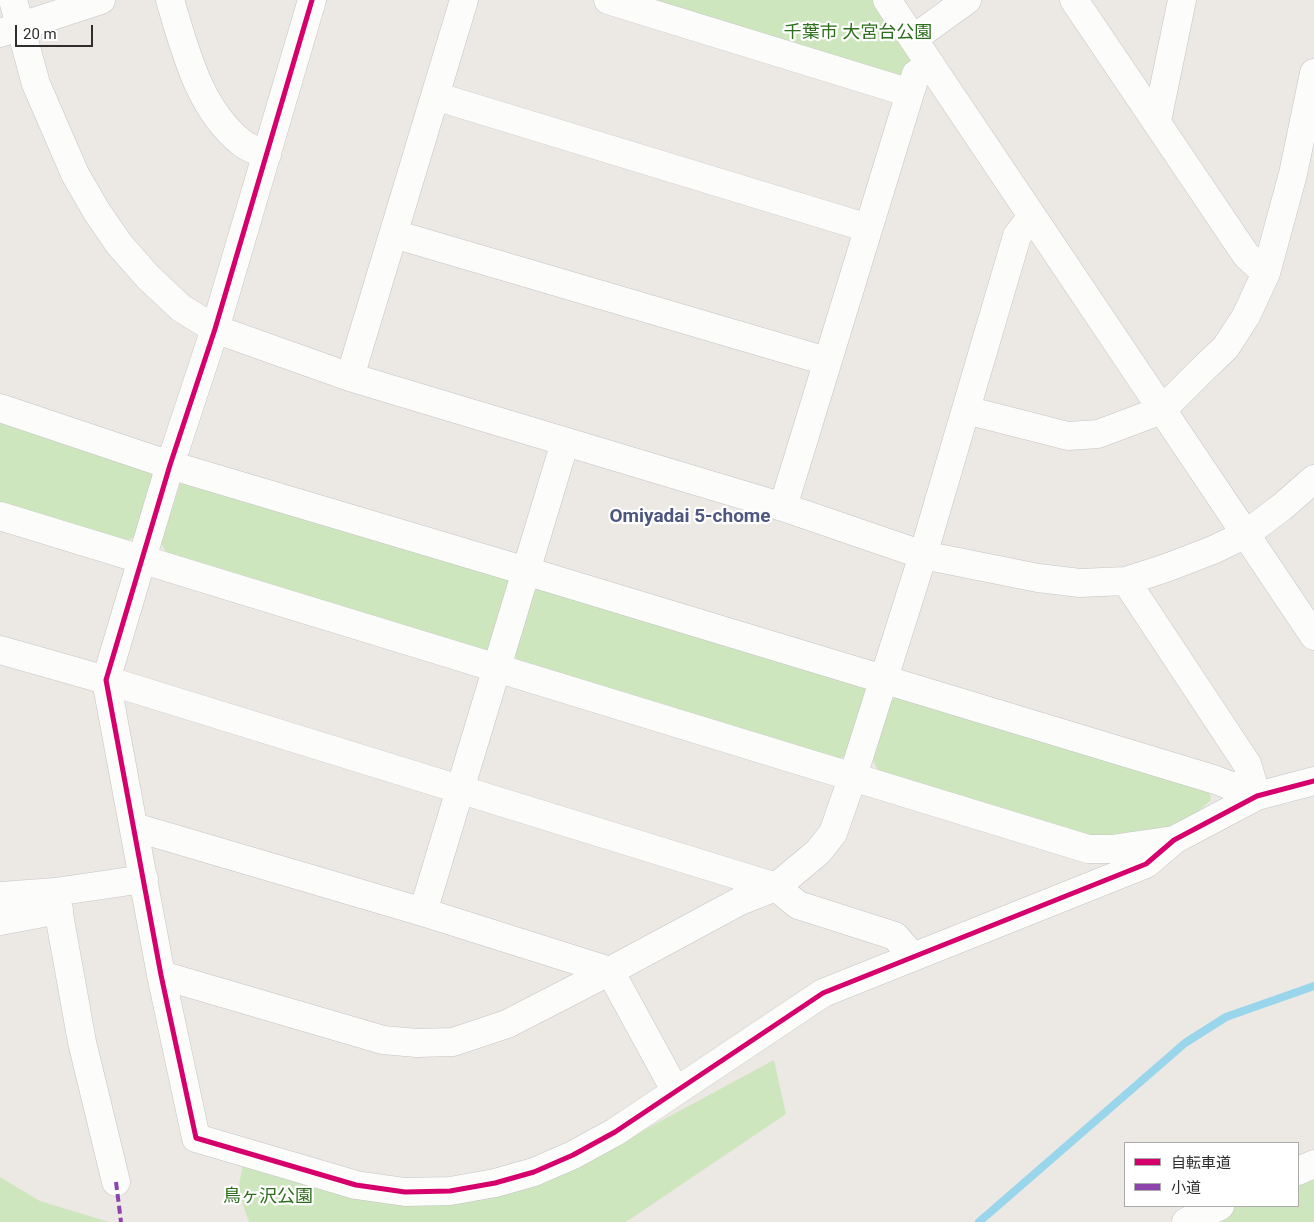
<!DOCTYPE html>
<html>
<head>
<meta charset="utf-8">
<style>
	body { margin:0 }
	#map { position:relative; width:1314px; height:1222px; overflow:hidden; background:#ece8e4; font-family:Roboto,"Noto Sans JP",sans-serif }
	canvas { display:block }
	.legend { position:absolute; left:1124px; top:1142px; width:175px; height:65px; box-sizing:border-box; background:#fff; border:1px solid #ababab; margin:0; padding:6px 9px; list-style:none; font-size:15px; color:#2e2e2e }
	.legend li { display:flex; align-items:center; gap:10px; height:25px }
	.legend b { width:25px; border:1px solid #ababab }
	.scale { position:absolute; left:15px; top:25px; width:78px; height:22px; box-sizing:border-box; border:2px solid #2e2e2e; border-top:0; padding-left:6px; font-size:15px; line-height:18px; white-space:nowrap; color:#2e2e2e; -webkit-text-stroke:4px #fff; paint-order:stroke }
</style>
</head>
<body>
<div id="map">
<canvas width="1314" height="1222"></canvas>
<ul class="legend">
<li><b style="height:6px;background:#d6006c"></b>自転車道</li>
<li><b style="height:6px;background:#8e44ad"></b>小道</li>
</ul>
<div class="scale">20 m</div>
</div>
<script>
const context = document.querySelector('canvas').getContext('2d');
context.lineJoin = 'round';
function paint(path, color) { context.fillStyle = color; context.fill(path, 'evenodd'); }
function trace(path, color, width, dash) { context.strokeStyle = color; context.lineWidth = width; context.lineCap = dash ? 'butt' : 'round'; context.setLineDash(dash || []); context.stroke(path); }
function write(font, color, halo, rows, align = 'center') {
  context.font = font + ' Roboto,"Noto Sans JP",sans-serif'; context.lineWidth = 4.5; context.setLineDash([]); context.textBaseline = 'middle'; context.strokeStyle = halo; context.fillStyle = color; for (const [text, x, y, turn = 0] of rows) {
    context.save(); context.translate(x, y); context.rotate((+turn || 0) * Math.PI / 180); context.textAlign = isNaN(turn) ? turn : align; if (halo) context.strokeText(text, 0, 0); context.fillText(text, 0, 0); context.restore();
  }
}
paint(new Path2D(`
	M631 0H877L913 52 908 75 901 81Z
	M0 422 150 467 154 480 136 535 124 544 0 507Z
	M189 481 506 575 513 586 497 646 484 654 167 554 161 543 180 484Z
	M542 587 862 683 868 693 851 750 839 760 519 662 513 654 531 592Z
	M902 692 1209 788 1211 800 1191 818 1167 827 1107 841 880 775 872 758 891 701Z
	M774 1060 786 1114 626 1222H249L238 1191 243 1163 346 1193 553 1179Z
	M1314 1158V1222H1204L1232 1206H1298V1167Z
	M0 1177 40 1201 109 1222H0Z`), '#cee6be');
trace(new Path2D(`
	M979 1222 1185 1043 1226 1017 1314 986`), '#99d6ec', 8);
const minor = new Path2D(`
	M13 0 36 84 75 174 97 212 119 244 148 277 181 308 215 329 350 377 783 507 923 555 1038 578 1080 583 1126 581 1166 568 1213 550 1246 534 1282 507 1314 479
	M170 0C185 50 199 109 242 143 249 149 259 151 267 155
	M312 0 215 329 170 465 106 680 161 975 196 1138 356 1185 405 1192 450 1191 495 1183 534 1172 573 1155 615 1132 823 993 1146 864 1174 840 1257 796 1314 781
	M608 0 910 93
	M887 0 1314 636
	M1074 0 1246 255 1266 273
	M913 39 967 0
	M435 96 868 228
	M1157 121 1182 0
	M394 234 826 361
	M350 377 464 0
	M0 408 170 465 526 571 1216 780 1257 796
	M966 410 1068 436 1098 434 1162 410 1201 371 1226 347 1246 316 1266 273 1293 174 1314 73
	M783 507 910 93 916 74 931 65
	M0 516 1088 849H1111L1174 840
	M1126 581 1247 764 1257 796
	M0 650 106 680 776 887 798 905 895 936 913 957
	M134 827 423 912 610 971 675 1090
	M55 892 82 1042 116 1182
	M0 896 55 892 144 879
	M423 912 565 442
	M0 921 59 910
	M161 975 383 1040 417 1043 453 1042 507 1024 610 971 740 901 776 887 818 852 833 833 853 776 923 555 1017 236 1032 216
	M1298 1171 1314 1164
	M1186 1222 1220 1206`);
const tertiary = new Path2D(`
	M0 33 101 0`);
trace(minor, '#c5c4c5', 29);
trace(tertiary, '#c5c4c5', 29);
trace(minor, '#fcfcfb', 28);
trace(tertiary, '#fcfcfb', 28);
trace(new Path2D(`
	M116 1182 121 1222`), '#8e44ad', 4, [8, 4]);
trace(new Path2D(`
	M312 0 215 329 170 465 106 680 161 975 196 1138 356 1185 405 1192 450 1191 495 1183 534 1172 573 1155 615 1132 823 993 1146 864 1174 840 1257 796 1314 781`), '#d6006c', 5);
write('18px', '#2c6e1b', '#fff', [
	["千葉市 大宮台公園",858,33],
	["鳥ヶ沢公園",268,1197]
]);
write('bold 19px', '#4d5680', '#fff', [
	["Omiyadai 5-chome",690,517]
]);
</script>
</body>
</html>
